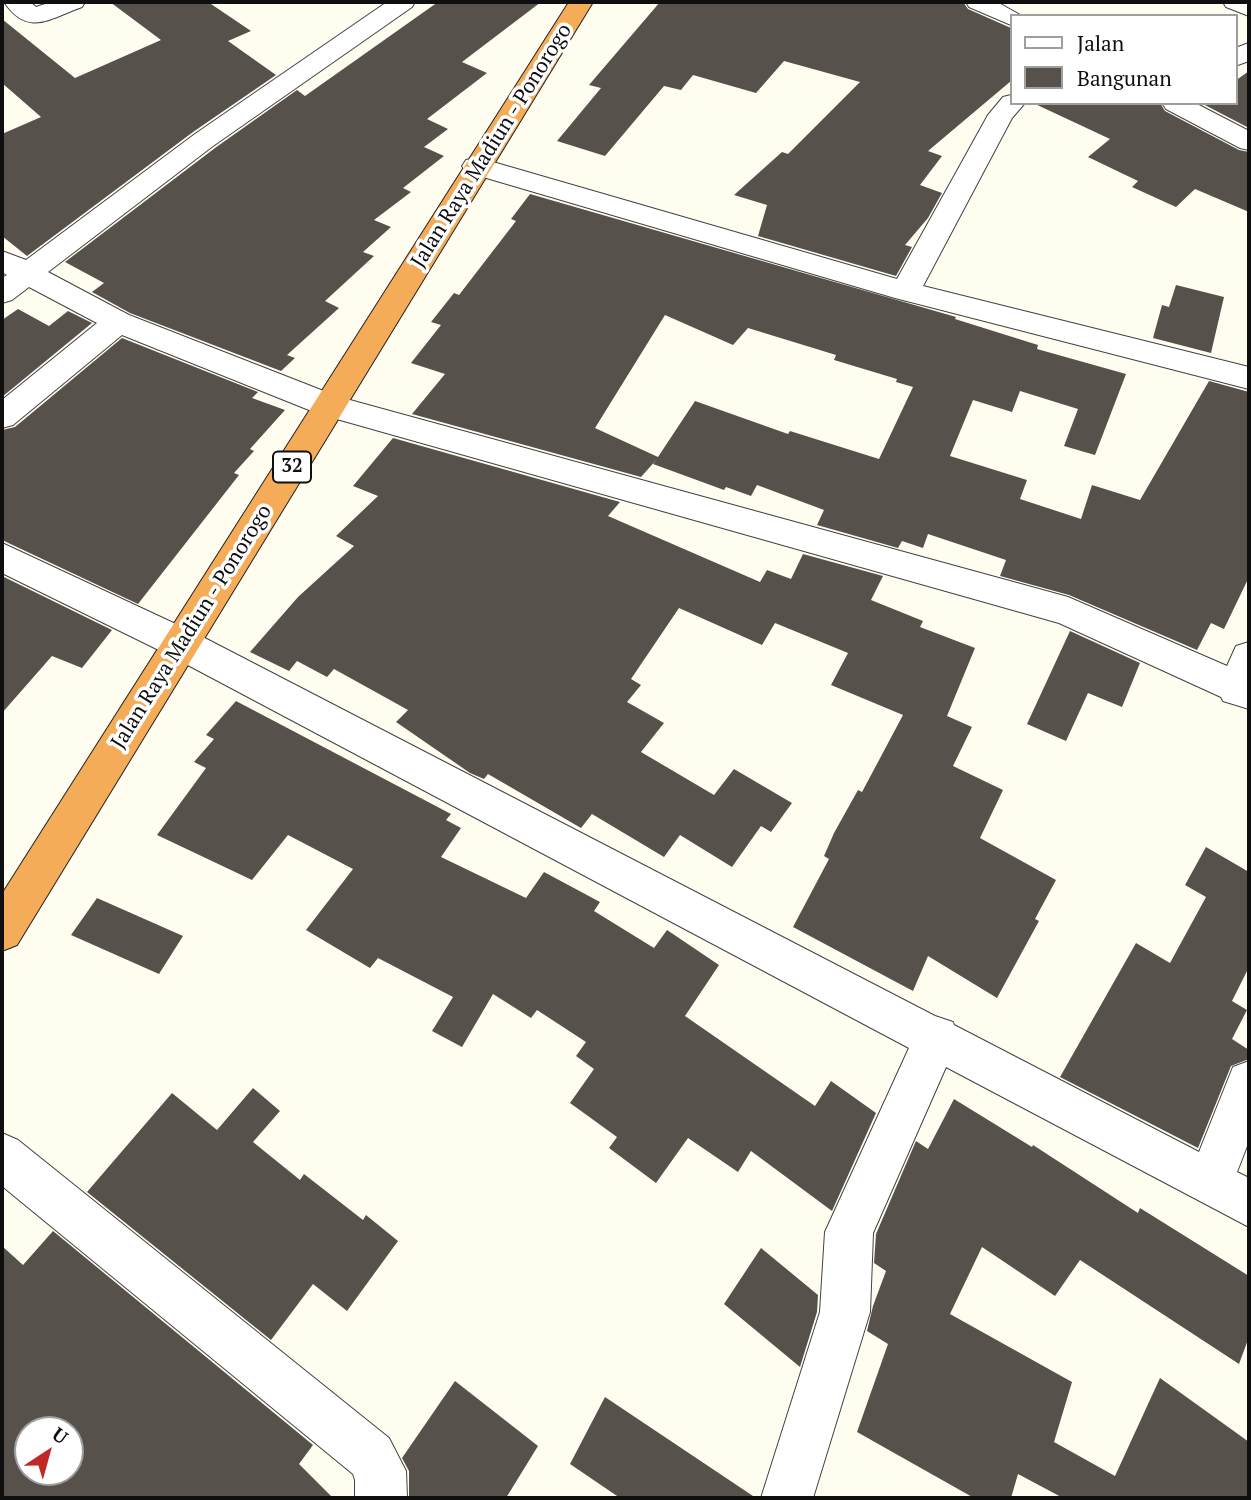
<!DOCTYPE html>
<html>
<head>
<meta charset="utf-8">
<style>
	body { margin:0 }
	#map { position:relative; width:1251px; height:1500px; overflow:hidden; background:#fffdf0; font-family:"PT Serif",serif }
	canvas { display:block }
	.frame { position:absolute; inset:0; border:4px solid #0f0f0f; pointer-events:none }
	.legend { position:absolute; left:1010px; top:14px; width:228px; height:91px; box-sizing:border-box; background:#fff; border:2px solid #9f9f9f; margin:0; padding:9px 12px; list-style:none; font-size:21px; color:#0f0f0f }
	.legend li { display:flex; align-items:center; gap:14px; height:35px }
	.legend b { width:35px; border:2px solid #9f9f9f }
	.north { position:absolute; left:14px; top:1416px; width:70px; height:70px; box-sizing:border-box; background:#fff; border:2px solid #9f9f9f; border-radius:50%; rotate:36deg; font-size:19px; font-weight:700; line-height:28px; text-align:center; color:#0f0f0f }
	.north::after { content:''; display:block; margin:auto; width:24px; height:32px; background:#c02925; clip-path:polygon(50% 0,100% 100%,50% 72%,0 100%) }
</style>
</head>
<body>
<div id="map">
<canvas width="1251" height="1500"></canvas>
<div class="frame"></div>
<ul class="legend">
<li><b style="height:9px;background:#fff"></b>Jalan</li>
<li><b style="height:19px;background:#57514b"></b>Bangunan</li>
</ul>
<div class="north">U</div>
</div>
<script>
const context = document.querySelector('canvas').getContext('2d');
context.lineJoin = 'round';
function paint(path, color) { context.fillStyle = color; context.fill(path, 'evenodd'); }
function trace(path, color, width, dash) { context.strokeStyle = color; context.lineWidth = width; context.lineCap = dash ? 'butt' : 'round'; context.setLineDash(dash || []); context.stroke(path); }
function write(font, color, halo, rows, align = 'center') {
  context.font = font + ' "PT Serif",serif'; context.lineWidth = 7; context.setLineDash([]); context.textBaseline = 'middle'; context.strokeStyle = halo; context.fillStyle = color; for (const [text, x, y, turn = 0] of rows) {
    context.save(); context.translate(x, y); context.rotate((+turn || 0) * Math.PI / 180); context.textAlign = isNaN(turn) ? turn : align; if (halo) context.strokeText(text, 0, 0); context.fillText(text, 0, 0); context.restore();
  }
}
paint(new Path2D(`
	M110 2H208L251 31 228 41 276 75 193 132 27 256 2 236V134L41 117 2 83V19L75 78 161 40Z
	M438 2H541L462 62 487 73 427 119 448 129 424 147 444 156 403 188 411 192 374 220 391 227 363 252 374 256 325 301 339 308 287 355 295 358 281 371 130 313 92 292 104 283 65 262 215 148 297 90 305 96Z
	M660 2H963L968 9 1011 28V81L928 151 942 156 920 185 942 193 928 218 905 245 912 247 896 276 758 236 767 205 734 195 782 152 788 154 860 82 784 61 756 93 693 75 681 90 664 86 605 156 557 141 601 88 589 85Z
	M1249 71V128L1201 103H1235V81Z
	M1033 103H1160L1165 111 1239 150 1249 152V212L1195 189 1176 207 1132 187 1138 181 1088 157 1110 139Z
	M530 194 956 317 955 319 1038 345 1037 349 1126 374 1095 455 1064 446 1078 409 1020 391 1012 412 973 400 950 456 1027 480 1020 499 1081 519 1092 485 1140 500 1209 381 1249 392V577L1224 629 1211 623 1197 650 1069 595 1000 576 1006 560 928 534 923 548 902 541 898 548 817 525 824 510 757 485 751 496 726 487 724 490 653 464 657 459 641 477 412 414 445 374 411 363 441 325 431 322 454 293 459 295 516 221 511 219ZM665 315 733 345 748 328 836 355 834 360 897 379 896 382 913 387 879 459 790 431 788 434 695 401 658 457 595 428Z
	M1176 285 1224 297 1211 353 1153 338 1162 305 1169 307Z
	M18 309 49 326 68 311 92 323 2 397V320Z
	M122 338 258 392 252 398 285 410 250 449 254 451 234 473 239 475 138 604 2 540V430L15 427Z
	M393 438 620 502 608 516 760 582 767 570 791 579 803 554 883 576 871 600 923 621 920 627 975 648 947 716 972 727 953 766 1003 790 980 838 1056 880 1035 919 1039 921 997 998 928 956 913 991 793 927 829 859 824 856 834 833 858 790 862 792 903 715 831 685 848 653 775 623 762 645 679 608 631 679 641 685 627 702 664 723 641 752 714 795 734 769 792 803 771 832 761 826 732 867 680 835 664 857 592 814 581 828 488 774 484 779 470 773 396 722 408 710 334 669 327 677 297 661 289 671 250 652 298 597 354 546 336 536 378 496 353 486Z
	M2 576 112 630 82 668 52 656 2 713Z
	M1070 631 1140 663 1122 707 1088 693 1066 741 1027 724Z
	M236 701 451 814 446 820 461 828 441 857 526 898 544 872 600 902 594 911 654 948 667 930 719 965 685 1016 815 1106 831 1081 876 1113 832 1211 751 1151 738 1172 688 1138 656 1183 609 1148 617 1137 570 1103 594 1069 576 1056 586 1042 537 1010 531 1018 493 994 462 1047 432 1031 453 997 378 958 370 968 306 930 353 869 288 835 252 880 157 835 206 768 194 762 214 739 206 735Z
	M1206 847 1249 872V967L1232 1001 1247 1010 1232 1039 1249 1050V1059L1231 1066 1198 1148 1060 1077 1136 943 1170 963 1206 897 1185 885Z
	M97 898 183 936 159 974 71 935Z
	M253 1088 280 1111 253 1142 300 1180 304 1174 363 1220 366 1215 398 1241 347 1311 313 1284 271 1340 87 1192 172 1093 217 1130Z
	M954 1099 1032 1147 1033 1145 1138 1213 1140 1208 1249 1276V1337L1239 1364 1080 1260 1055 1296 982 1247 950 1314 1072 1382 1054 1442 1115 1476 1160 1378 1249 1442V1498H1063L1018 1474 1011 1498H974L857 1432 888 1344 867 1331 873 1306 886 1271 874 1263 876 1234 916 1141 928 1149Z
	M53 1231 313 1445 299 1464 333 1498H2V1246L23 1265ZM28 1430H70V1472H28Z
	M761 1248 818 1295 817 1312 800 1367 724 1304Z
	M455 1381 538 1446 506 1498H409V1471L402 1458Z
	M605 1397 756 1498H620L570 1464Z`), '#57514b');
const minor = new Path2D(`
	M4 2H30L36 7 51 2H85L82 7C49 19 28 37 4 2Z
	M387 2H415L412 7 213 146 48 272 129 315 339 397 1068 597 1227 666 1236 646 1249 642V709L1223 701 1221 697 1059 623 319 414 122 335 13 425 2 428V400L97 323 29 287 12 300 2 303V278L7 275 2 272V251L26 260 195 134Z
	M966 2H997L1022 16H1011V25L969 7Z
	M1223 2H1249V16L1226 7Z
	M1249 43V61L1235 66V48Z
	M1011 95V103H1025L1012 118 923 286 1249 367V389L895 298 466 172 462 166 466 160 476 158 486 160 897 279 988 115 1003 97Z
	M1162 103H1195L1249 131V150L1240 148 1166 109Z
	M2 543 195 633 935 1016 953 1022 954 1025 1199 1152 1233 1067 1249 1061V1141L1237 1172 1249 1178V1227L946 1067 873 1233 870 1312 813 1498H761L820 1312 825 1232 909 1048 169 655 2 573Z
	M2 1133 18 1140 389 1438 406 1471 407 1498H355V1480L353 1474 2 1186Z`);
const highway = new Path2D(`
	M569 2H593L17 945 2 951V894Z`);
trace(minor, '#424242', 2);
trace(highway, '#202020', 2);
paint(minor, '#fff');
paint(highway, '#f5ac58');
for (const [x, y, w] of [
	[292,467,38]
]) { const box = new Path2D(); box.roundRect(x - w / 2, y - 15.5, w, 31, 5); context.fillStyle = '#fff'; context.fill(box); trace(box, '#0f0f0f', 2); }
write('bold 19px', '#0f0f0f', null, [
	["32",292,467]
]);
write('21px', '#0f0f0f', '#fff', [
	["Jalan Raya Madiun - Ponorogo",492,146,-58],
	["Jalan Raya Madiun - Ponorogo",192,627,-58]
]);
</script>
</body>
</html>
